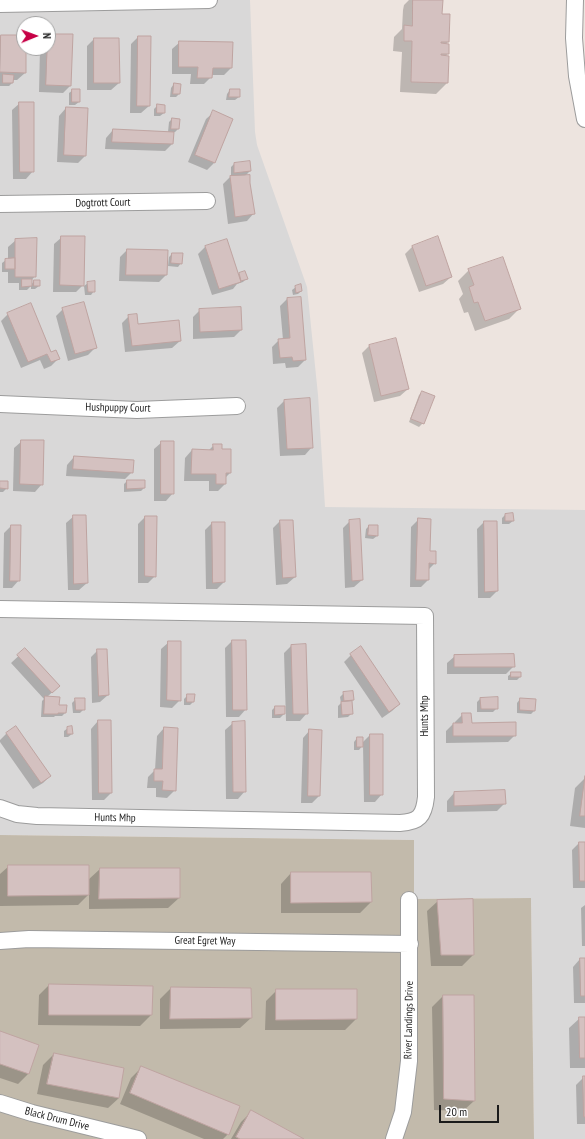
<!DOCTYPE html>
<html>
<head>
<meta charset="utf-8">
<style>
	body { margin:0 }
	#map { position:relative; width:585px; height:1139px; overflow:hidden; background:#ede4df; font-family:"PT Sans Narrow",sans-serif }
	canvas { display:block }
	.north { position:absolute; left:16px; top:16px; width:40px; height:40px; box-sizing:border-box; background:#fff; border:1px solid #a4a4a4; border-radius:50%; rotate:89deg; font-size:11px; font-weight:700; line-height:16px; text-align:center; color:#1b1b1b }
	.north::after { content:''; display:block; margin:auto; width:14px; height:18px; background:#c60046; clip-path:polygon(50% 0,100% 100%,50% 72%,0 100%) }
	.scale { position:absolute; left:439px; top:1105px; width:60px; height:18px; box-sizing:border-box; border:2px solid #1b1b1b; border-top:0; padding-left:5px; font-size:12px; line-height:14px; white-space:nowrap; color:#1b1b1b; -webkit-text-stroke:3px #fff; paint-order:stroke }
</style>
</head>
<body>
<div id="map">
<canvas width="585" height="1139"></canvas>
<div class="north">N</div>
<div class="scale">20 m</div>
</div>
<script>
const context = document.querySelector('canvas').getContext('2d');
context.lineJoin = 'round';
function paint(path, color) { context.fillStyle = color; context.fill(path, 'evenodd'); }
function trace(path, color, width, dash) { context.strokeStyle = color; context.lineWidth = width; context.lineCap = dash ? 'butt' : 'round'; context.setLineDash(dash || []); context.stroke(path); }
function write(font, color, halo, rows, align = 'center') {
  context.font = font + ' "PT Sans Narrow",sans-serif'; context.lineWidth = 3; context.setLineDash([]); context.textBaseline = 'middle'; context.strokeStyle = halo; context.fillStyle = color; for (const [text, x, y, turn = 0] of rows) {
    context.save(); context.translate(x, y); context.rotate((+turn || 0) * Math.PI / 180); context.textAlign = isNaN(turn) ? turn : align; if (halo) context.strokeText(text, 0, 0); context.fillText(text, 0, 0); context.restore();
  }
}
paint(new Path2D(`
	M0 0H250L255 132 257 145 307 287 318 395 325 507 585 510V1139H534L531 898 413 899V840L0 835ZM24 24H48V48H24Z`), '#d9d8d8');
paint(new Path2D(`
	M0 835 414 840V899L531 898 534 1139H0Z`), '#c2baab');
paint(new Path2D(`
	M409 0H442L441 15 448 42 445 45 448 54 445 56 447 83 436 94 400 92 402 52 393 51 394 37 402 29 403 10 404 5Z
	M1 36H24V48H25V73L17 80H12V83L9 86H0V37Z
	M138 37 149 106 141 113H130L131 44Z
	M94 39 119 83 111 90H87V46Z
	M180 42 231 68 224 75H211V77L204 84H190L191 74H172V49Z
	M40 48H48L70 86 63 93 39 92Z
	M174 84 179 94 176 97H170L171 88Z
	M73 90 79 102 75 105H69V93Z
	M230 90 239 97 235 100H226L227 94Z
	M20 103 33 171 26 179H13L12 110Z
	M158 105 164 113 160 116H154V109Z
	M66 108 85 156 78 163 57 162 59 116Z
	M214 112 232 119 214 163 207 170 188 162 206 119Z
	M172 119 178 129 175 132H173L172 144 165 151 105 149 106 138 113 130 168 132 169 122Z
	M234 164 250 171 245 176 249 184 254 213 247 221 228 224 223 184 230 177H231V167Z
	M62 237 83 285 76 292H53L54 244Z
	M16 240 35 276 31 281V285L34 281 39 286 35 289H31V286L27 290H19V283H8V272H2V263L6 260H8V247Z
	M226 240 238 276 245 272 247 278 243 282 237 284 233 289 212 295 198 254 205 247Z
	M413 246 451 277 443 284 419 292 405 254Z
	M127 250 167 251 166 275 159 282 119 281 120 257Z
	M172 254 181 263 178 267 168 266 169 257Z
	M469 270 520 308 509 319 475 331 468 312 464 313 459 299 463 294 458 281Z
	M88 283 94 291 91 295H85L84 286Z
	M296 287 301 291 298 294 293 295 292 290Z
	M287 299 305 360 298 367 286 368 285 363 273 364 272 347 279 340H283L280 306Z
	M63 309 96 347 88 355 68 361 56 316Z
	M200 310 241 330 234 337 193 339V317Z
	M8 314 51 353 58 359 51 366 44 369 40 360 21 368 1 321Z
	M129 316 137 325 180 341 172 348 125 352 122 323Z
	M369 346 408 389 400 396 374 402 362 353Z
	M423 392V423L419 427 409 422 419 395Z
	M284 401 312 447 305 455 280 456 277 408Z
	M22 441 42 484 35 492 13 491 14 448Z
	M162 442 173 493 166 501H154V449Z
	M214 445 230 473 225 478V484L218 491H209V481H184L185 458 192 450 208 451Z
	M74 457 132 472 125 479 66 476 67 465Z
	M127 481H144V488L141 491 124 492V484Z
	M0 482 7 488 3 492H0Z
	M505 515 513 521 509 524H502V518Z
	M74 516 87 583 79 590H68L66 523Z
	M145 517 155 576 148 583H138V524Z
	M419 519 429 552 435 563 428 570V580L421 587H410L411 527Z
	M280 521 295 577 287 584 276 585 273 528Z
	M350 521 362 580 354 587 345 588 343 528Z
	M484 522 497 591 490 598H478L477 529Z
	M212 523 224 582 217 589H206L205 530Z
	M11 526 19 580 12 588H3L4 533Z
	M369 526 377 536 373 539 365 538 366 529Z
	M232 641 246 709 239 717H226L225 648Z
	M169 642 180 700 172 708 160 707 161 649Z
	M291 646 307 713 300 721H286L284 653Z
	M25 650 59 686 47 697 58 706 65 713 62 716H55L54 717H41L42 701 44 699 11 663Z
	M98 650 108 695 100 702 92 703 91 657Z
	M351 655 399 704 392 711 382 718 344 662Z
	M455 656 514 666 506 674H447V663Z
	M512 673 520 677 517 680H508V676Z
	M344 693 353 700 351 702 352 713 348 717 338 718V706L341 703 340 697Z
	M188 695 193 702 190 705H184V699Z
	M76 699 84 709 80 713H73L72 703Z
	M480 699 497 708 493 712H477V702Z
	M520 699 534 711 531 714 517 713V703Z
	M275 707 284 714 280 718H272V710Z
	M463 714 471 724 515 735 508 742 446 743V731L453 724H455V722Z
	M98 721 111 793 104 800H92L91 729Z
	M233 723 245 791 238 799H226L225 730Z
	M15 727 50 776 43 783 33 789 0 742V740L6 734Z
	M68 728 72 734 68 737H64V731Z
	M164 728 175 790 167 798 156 797V788H147L148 777 155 770 157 736Z
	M310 730 319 796 312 803H301L303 738Z
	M370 735 382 794 375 802H364L363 745 359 750H354V742L357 738H362V743Z
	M585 778V828L570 826 575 788Z
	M504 791 505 803 497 811 447 812V801L454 793Z
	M579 843H585V888H573L572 850Z
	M9 866 88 880 100 869H179V898L168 908 89 909V894L78 905 0 906V874Z
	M291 873H371V902L360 913H281V884Z
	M472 900 473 955 462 966H431L427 911 438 901Z
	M585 905V946H582L581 908Z
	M580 959H585V1003H574L573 967Z
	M49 985 151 1015 140 1026 38 1025 39 995Z
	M171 988 250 989 251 1018 240 1028 160 1029V999Z
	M277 990 356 1019 345 1030H265L266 1001Z
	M443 996 474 1101 463 1111 434 1110 432 1007Z
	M580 1018H585V1068H570L569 1028Z
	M0 1032 28 1074 18 1084 0 1078Z
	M54 1054 119 1098 108 1108 37 1094 43 1065Z
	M142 1067 228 1134 223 1139H204L120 1104 131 1078Z
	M584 1077H585V1124H577L576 1085Z
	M252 1111 302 1139H231L241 1122Z`), '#0003');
const building = new Path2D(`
	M413 0H443L442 14H450L449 42H441V43L449 44V54H441V55L449 56 448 83 411 82 412 41H404V25L412 26Z
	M48 34H73L71 86 46 85Z
	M1 35H24V48H26V73L0 72Z
	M138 36H151L150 106H137Z
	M94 38H119L120 83H94Z
	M179 41 233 42 232 68H213L212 78H197L198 67H179Z
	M3 74 14 75 13 83H3Z
	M174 83 181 84 180 94H173Z
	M72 89H80V102H72Z
	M230 89H240V97H229Z
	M19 102H34V172H20Z
	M157 104 165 105V113H157Z
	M66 107 88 108 86 156 64 155Z
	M213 110 233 119 215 163 195 155Z
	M172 118 180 119 179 129H171Z
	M113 129 174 132 173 144 112 142Z
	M250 161 251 171 234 173V163Z
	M250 175V183L255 214 235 217 230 176Z
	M61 236H85L84 286 60 285Z
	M438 236 452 277 426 286 412 246Z
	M37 238 36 277H15V239Z
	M227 239 241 282 219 289 205 246Z
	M127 249 168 250 167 275H126Z
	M172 253H183L182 264 171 263Z
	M503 257 521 309 485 321 478 302 474 303 469 287 474 285 468 269Z
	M15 258V269H5V259Z
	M245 271 248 279 241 281 239 273Z
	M22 279H32V286L22 287Z
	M34 280H40V286H34Z
	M95 281V292H88L87 282Z
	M301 284 302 291 296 293 295 286Z
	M301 297 306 360 293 361 292 357 280 358 278 339 290 338 287 298Z
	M84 302 97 348 75 354 62 308Z
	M31 303 51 352 56 350 60 359 51 362 47 354 28 362 7 313Z
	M241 307 242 330 200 332 199 309Z
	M137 314 138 324 179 320 181 341 132 346 128 315Z
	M396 338 409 389 381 396 369 345Z
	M422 391 435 396 424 424 411 419Z
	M310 398 313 448 287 449 284 400Z
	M21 440H44L43 485 20 484Z
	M161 441H174V494H161Z
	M213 444H222V449H231V473H226V484H216V474H191L192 449 213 450Z
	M74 456 134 460 133 473 73 469Z
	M127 480H145V488L127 489Z
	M0 481H8V489L0 488Z
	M513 513 514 521H505V514Z
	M73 515H86L88 583 74 584Z
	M145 516H157L156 577 145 576Z
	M418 518 431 519 430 551H436V564L429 563V580H416Z
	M360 519 363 580 352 581 349 520Z
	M280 520H293L296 577 283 578Z
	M484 521H497L498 591 485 592Z
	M212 522H225V582L213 583Z
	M11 525H21L20 581H10Z
	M369 525H378V536L368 535Z
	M232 640H246L247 710H233Z
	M168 641H181V701L167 700Z
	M306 644 308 714H293L291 645Z
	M361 646 400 704 389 712 350 654Z
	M25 648 60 686 52 693 17 655Z
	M97 649H107L109 695 99 696Z
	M514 654 515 667H454V655Z
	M511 672H521V677H511Z
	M353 691 354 700 344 701 343 692Z
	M187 694H195L194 702H187Z
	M45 696 60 697 59 705H67L66 713H58V714H44Z
	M498 697V709H481L480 698Z
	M75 698H85V710H76Z
	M520 698 536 699 535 711 520 710Z
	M352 701 353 714 342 715 341 702Z
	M275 706H285V714L275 715Z
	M462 713H471L472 723 516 722V736H453V723H462Z
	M98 720H111L112 793H99Z
	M245 721 246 792H233L232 722Z
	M16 726 51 776 41 783 6 733Z
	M72 726 73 734H67V727Z
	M164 727 178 728 176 791 162 790 163 781H154V769H162Z
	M309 729 322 730 320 796H308Z
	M370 734H383V795H370Z
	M357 737H363V747H357Z
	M585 776V816H580Z
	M505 790 506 804 454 806V792Z
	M579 842H585V881H580Z
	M8 865H89V895L8 896Z
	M100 868H180V898L99 899Z
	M291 872H371L372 902 291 903Z
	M473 899 474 955H441L437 900Z
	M580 958H585V996H581Z
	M49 984 153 986 152 1015H49Z
	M171 987 251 988 252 1018 170 1019Z
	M276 989H357V1019L276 1020Z
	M443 995H474L475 1101 444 1099Z
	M579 1017H585V1058H580Z
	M0 1031 39 1045 29 1074 0 1064Z
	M54 1053 124 1068 119 1098 47 1084Z
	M141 1066 240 1106 229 1135 130 1093Z
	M583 1076H585V1117H584Z
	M251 1110 304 1139H240L236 1137Z`);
paint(building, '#d4c1c0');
trace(building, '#bfa4a1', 1);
const street = new Path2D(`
	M575 0 574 38 577 76 585 119
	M0 4 209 0
	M0 204 207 201
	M0 404 137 410 237 406
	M0 609 425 616 426 797C424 816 419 822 400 823L37 816 17 814 0 808
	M0 941 29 939 410 944
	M0 1103 32 1113 138 1139
	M394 1139 403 1112 409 1061V900`);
trace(street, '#9c9c9c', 18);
trace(street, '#fff', 16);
write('11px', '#1b1b1b', '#fff', [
	["Dogtrott Court",103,203,-1],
	["Hushpuppy Court",118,408,1],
	["Hunts Mhp",425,716,-90],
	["Hunts Mhp",115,818,1],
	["Great Egret Way",205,941,1],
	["River Landings Drive",409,1020,-89],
	["Black Drum Drive",57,1119,14]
]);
</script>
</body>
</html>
